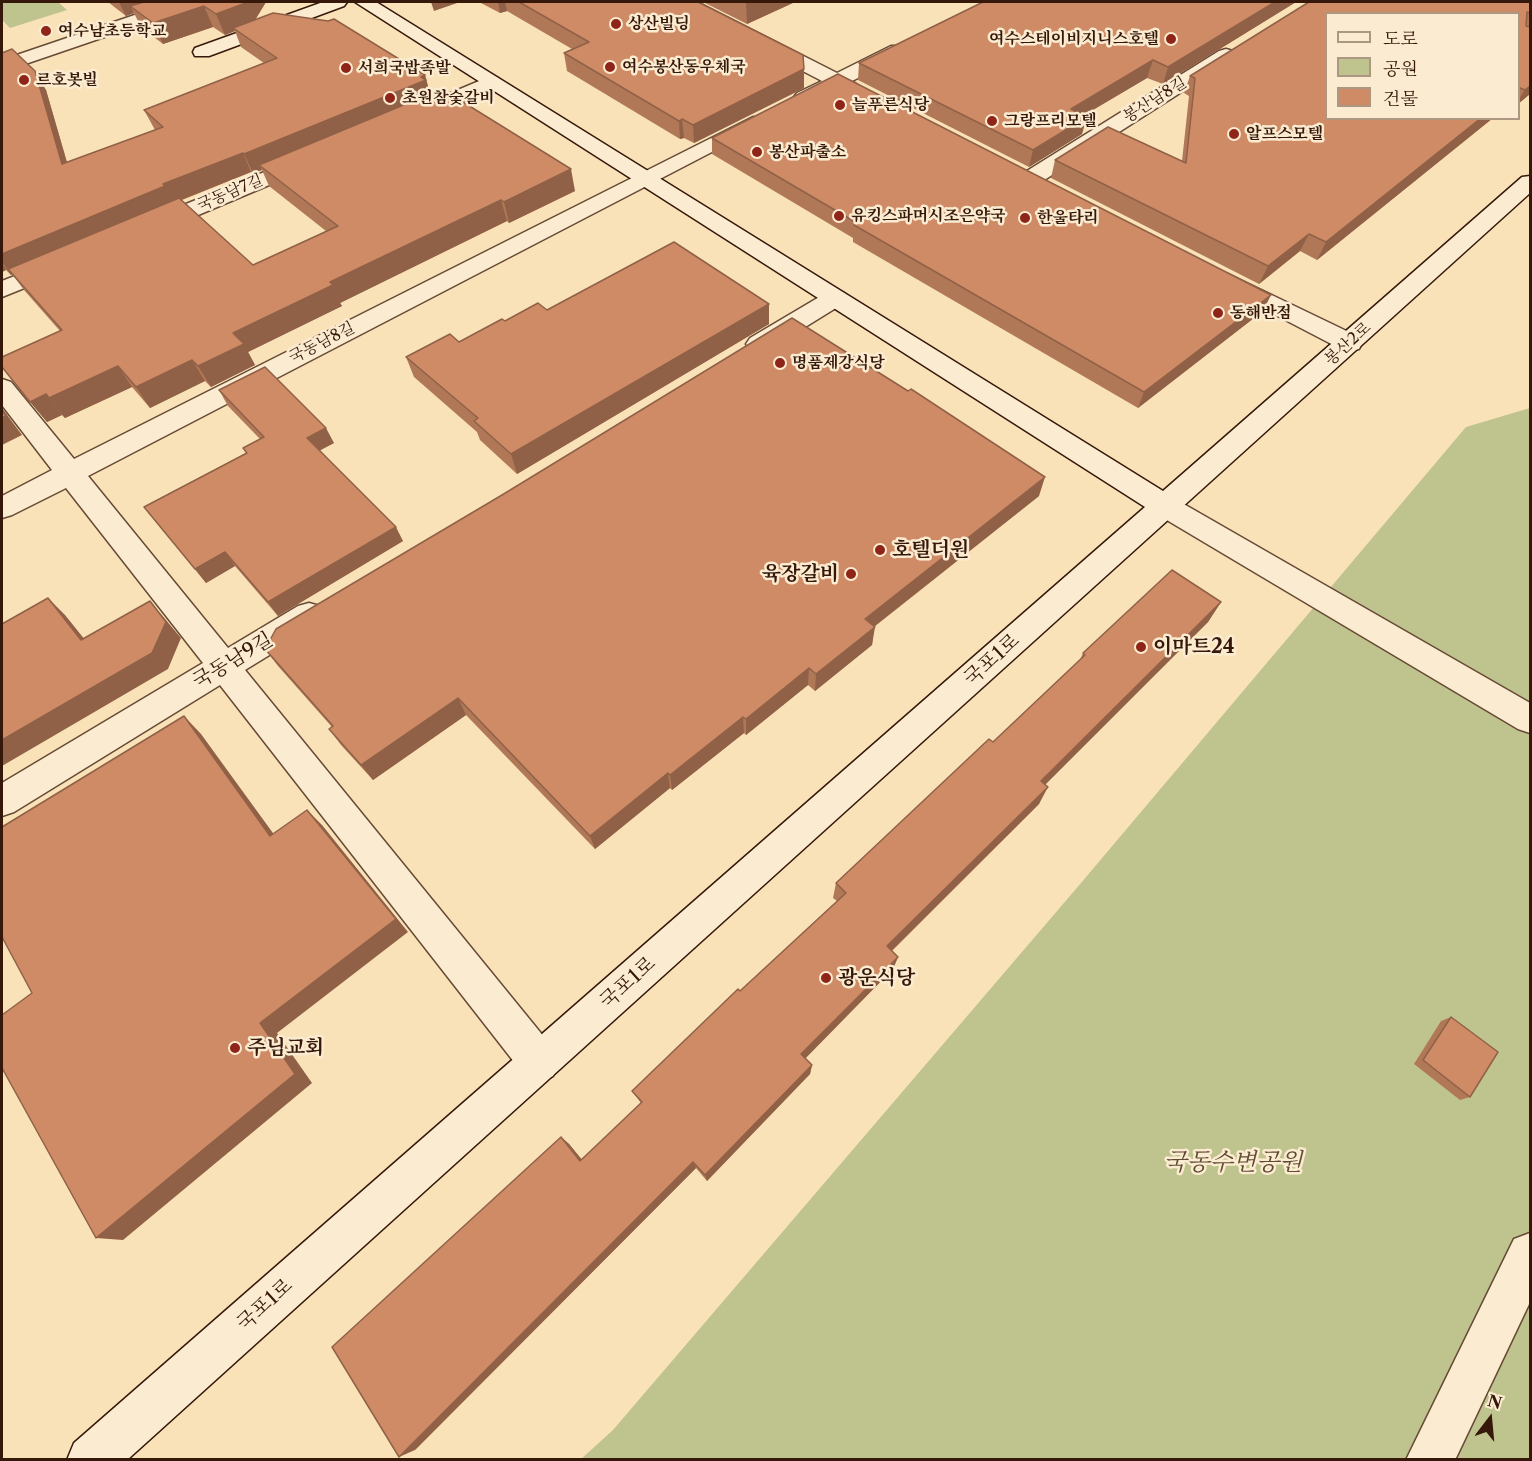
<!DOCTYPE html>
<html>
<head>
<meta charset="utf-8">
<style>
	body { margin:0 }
	#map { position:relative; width:1532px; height:1461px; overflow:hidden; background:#f9e2b8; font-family:"Libre Caslon Text","Noto Serif KR",serif }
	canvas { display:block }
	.frame { position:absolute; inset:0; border:3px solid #36180b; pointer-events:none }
	.legend { position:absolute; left:1325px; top:12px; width:195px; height:108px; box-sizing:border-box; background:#fbecd1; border:2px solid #ac9782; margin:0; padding:8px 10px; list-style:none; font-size:18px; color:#36180b }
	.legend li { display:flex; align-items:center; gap:12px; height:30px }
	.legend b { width:30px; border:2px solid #ac9782 }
	.north { position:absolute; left:1460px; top:1389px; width:60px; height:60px; -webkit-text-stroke:4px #fbecd1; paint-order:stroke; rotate:16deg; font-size:16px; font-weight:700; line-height:24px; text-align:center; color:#36180b }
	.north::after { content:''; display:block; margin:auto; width:21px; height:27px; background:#36180b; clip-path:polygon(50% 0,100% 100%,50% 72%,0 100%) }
</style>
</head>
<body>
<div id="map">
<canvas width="1532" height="1461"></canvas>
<div class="frame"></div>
<ul class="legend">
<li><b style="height:8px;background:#fbecd1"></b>도로</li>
<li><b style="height:16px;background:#bfc38e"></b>공원</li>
<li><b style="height:16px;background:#ce8b66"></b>건물</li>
</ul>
<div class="north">N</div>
</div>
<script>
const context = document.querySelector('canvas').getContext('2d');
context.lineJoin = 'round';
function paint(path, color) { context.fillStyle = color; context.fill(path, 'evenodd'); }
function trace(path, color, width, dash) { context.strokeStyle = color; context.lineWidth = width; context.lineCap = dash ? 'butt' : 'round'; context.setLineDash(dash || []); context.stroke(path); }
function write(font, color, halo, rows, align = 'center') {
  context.font = font + ' "Libre Caslon Text","Noto Serif KR",serif'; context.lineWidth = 5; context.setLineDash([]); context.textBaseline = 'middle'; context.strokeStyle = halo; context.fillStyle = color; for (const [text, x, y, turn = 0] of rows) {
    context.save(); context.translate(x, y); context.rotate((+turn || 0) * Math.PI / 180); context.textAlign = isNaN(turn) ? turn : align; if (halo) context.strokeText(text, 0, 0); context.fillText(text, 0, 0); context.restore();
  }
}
paint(new Path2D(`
	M2 2H58L67 10 10 28 2 20Z
	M1530 408V1459L580 1460 613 1430 1081 883 1466 427Z`), '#bfc38e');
const street = new Path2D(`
	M173 2H198L195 6 2 72V60Z
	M675 2H697L837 73 891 46H905L907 50 905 54 852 81 861 88 858 92 851 94 837 88 811 101H797L794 97 797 93 822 81 678 6Z
	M1226 49 1233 51 1236 55 1233 59 1038 184 1030 185 1022 184 1019 179 1022 174 1219 51Z
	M491 76 498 78 501 82 498 86 422 119H408L405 115 408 111Z
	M753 117 760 119 763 123 760 127 88 476 228 648 298 606 309 603 320 606 324 615 320 624 245 670 553 1048 559 1062 553 1076 539 1082 525 1076 220 685 14 812 2 816V783L203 663 66 488 12 515 2 518V496L52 470 2 405V379L11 382 74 459Z
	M306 155 314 156 317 161 314 166 158 232 150 234 142 232 139 227 142 222Z
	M61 258 69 260 73 265 69 270 2 297V281Z
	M1228 274 1359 337 1362 343 1359 349 1350 351 1341 349 1220 286 1216 281 1220 276Z
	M835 290 844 293 847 298 844 303 768 350 759 352 750 350 746 344 750 338 826 293Z
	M1165 496 1175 499 1530 703V733L1518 729 1155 513 1151 506 1155 499Z
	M1530 1233V1302L1455 1460H1406L1514 1239Z`);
const secondary = new Path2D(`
	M323 2H347L344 6 209 56H195L193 52 195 48Z
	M355 2H376L1163 491 1522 177 1530 176V193L127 1460H67L74 1443 1145 507Z`);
trace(street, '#674a36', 3);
trace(secondary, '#36180b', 3);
paint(street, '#fbecd1');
paint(secondary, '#fbecd1');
paint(new Path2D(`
	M108 2H266L255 20 425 75 430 94 575 191 509 223 507 221 340 303 342 306 248 352 255 365 211 387 205 381 150 408 132 387 65 418 62 415 47 422 2 367 60 331 24 290 12 274 11 275 6 270 2 272V53L46 90 67 162 155 130 144 110 264 63 241 47 235 31 225 35 213 27 163 44 141 27 134 13 126 16ZM262 170 269 186 326 231 253 265 182 200 251 172 253 173Z
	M479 2H698L804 69V88L694 143 684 138 680 139 567 71 564 53 572 49 507 11 500 13Z
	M705 2H795L747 24 705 3Z
	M983 2H1296L1163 84 1147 78 1084 115 1082 134 1029 167 858 80 859 63Z
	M1530 2V94L1518 104V14L1326 118H1493L1317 260 1300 251 1259 284 1051 178 1055 160 1182 161 1189 96 1184 93 1190 76Z
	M712 138 1263 311 1138 408 853 242V238L712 154Z
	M547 310 769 324 517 474 480 440 477 432 414 377 406 357 459 342 505 321Z
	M219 390 334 443 320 450 403 541 278 616 235 566 206 583 144 507 246 453 243 448 260 439 228 406Z
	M1039 496 874 627 872 645 815 691 808 685 746 735 744 733 672 790 670 788 595 849 466 715 373 780 341 745 329 729 332 727 278 666 265 649Z
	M1221 602 1208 622 1045 784 1039 804 892 951 898 957 893 969 805 1058 812 1065 810 1074 707 1181 696 1168 415 1450 561 1137 569 1144 582 1160 641 1103 632 1091 837 901 833 898 836 883 993 742 1080 660 1083 653Z
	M1451 1017 1470 1097 1460 1100 1414 1064 1441 1021Z`), '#b17858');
paint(new Path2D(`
	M119 2H167L130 6 134 13 126 16Z
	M245 2H266L252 25 233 28 235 31 225 35 216 14Z
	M431 2H460L434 11Z
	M498 2H505L507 11 500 13Z
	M746 2H795L747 24Z
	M1275 2H1296L1163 84 1168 67Z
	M204 6 213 27 163 44 153 23Z
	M1153 60 1147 78 1066 126 1071 109Z
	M804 69V88L694 143 693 125Z
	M35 71 46 90 73 184 62 164Z
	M425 75 430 94 259 165 262 170 253 173 244 154Z
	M1530 86V94L1518 104V101L1525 90Z
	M1087 117 1082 134 1029 167 1033 150Z
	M1481 118H1493L1317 260 1326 242Z
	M682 119 684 138 680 139 679 121Z
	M243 153 251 172 8 269 12 274 11 275 2 262V254L163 184Z
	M571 169 575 191 509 223 504 202Z
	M501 200 507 221 340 303 342 306 248 352 255 365 211 387 198 366 233 333 330 282Z
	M1309 234 1300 251 1259 284 1268 266Z
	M2 263 6 270 2 272Z
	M1271 295 1263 311 1138 408 1144 392Z
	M769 304V324L517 474 511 454Z
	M192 360 205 381 150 408 136 387Z
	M118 366 132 387 65 418 49 398Z
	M46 394 62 415 47 422 30 402Z
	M2 408 22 435 2 445Z
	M326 428 334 443 315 453 307 438Z
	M1045 477 1039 496 862 636 865 619Z
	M396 527 403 541 278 616 268 602Z
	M225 552 235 566 206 583 195 569Z
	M48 598 65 615 98 656 81 640Z
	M150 601 181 638 168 669 2 766V740Z
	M1221 602 1208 622 1032 798 1041 781Z
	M875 627 872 645 815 691 816 674Z
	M809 668 808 685 746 735V719Z
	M458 698 466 715 373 780 361 765Z
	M184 716 201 734 286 851 270 836Z
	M743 717 744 733 672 790 670 775Z
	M668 773 670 788 595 849 590 836Z
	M1048 787 1039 804 883 959 887 946Z
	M307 810 322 825 408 932 277 1033 312 1083 123 1240 96 1238 260 1023Z
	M898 957 893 969 800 1064 801 1054Z
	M812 1065 810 1074 707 1181 705 1175Z
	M561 1137 569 1144 588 1167 580 1161Z
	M693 1162 696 1168 415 1450 399 1457Z`), '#906147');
const building = new Path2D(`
	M144 2H245L243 4 216 14 204 6 153 23 130 6Z
	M519 2H698L803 55 804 69 693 125 682 119 679 121 564 53 589 42Z
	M983 2H1275L1168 67 1153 60 1071 109 1087 117 1033 150 859 63Z
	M1309 2H1530V13L1527 12 1526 26 1530 27V86L1525 90 1520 88 1518 89V14H1326V118H1481L1326 242 1309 234 1268 266 1055 160 1108 127 1186 163 1195 78 1190 76Z
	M273 13 328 21 334 19 425 75 421 77 426 80 244 154 243 153 163 184 165 186 2 254V53L12 49 35 71 62 164 163 127 144 110 277 58 233 28Z
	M838 74 1271 295 1144 392 854 225 857 223 712 138Z
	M442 89 571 169 504 202 501 200 330 282 333 285 233 333 244 344 198 366 192 360 136 387 118 366 49 398 46 394 30 402 2 367V357L62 330 8 269 179 198 253 265 338 226 259 165Z
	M674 242 769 304 511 454 474 421 478 418 406 357 450 334 459 342 502 319 505 321 538 303 547 310Z
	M792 318 908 391 911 389 1045 477 865 619 875 627 816 674 809 668 746 719 743 717 670 775 668 773 590 836 458 698 361 765 329 729 333 726 265 649 276 629 502 495Z
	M265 367 326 428 307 438 396 527 268 602 225 552 195 569 144 507 247 453 243 448 264 437 219 390Z
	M2 410 6 416 2 418Z
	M1172 570 1221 602 1041 781 1048 787 887 946 898 957 801 1054 812 1065 705 1175 693 1162 399 1457 332 1347 561 1137 580 1161 642 1102 632 1091 738 989 740 991 846 893 836 883 989 739 993 742 1085 655 1083 653Z
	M48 598 81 640 150 601 166 622 152 653 2 740V624Z
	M184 716 270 836 307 810 396 919 260 1023 295 1074 96 1238 2 1068V1015L32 993 2 937V827Z
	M1451 1017 1498 1052 1470 1097 1423 1060Z`);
paint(building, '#ce8b66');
trace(building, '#906147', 1.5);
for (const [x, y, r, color] of [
	[616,24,6,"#8f2418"],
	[46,31,6,"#8f2418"],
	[1171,39,6,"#8f2418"],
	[610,67,6,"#8f2418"],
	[346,68,6,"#8f2418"],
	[24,80,6,"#8f2418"],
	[390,98,6,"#8f2418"],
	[840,105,6,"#8f2418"],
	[992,121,6,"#8f2418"],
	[1234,134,6,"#8f2418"],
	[757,152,6,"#8f2418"],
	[839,216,6,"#8f2418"],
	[1025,218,6,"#8f2418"],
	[1218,313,6,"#8f2418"],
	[780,363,6,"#8f2418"],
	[880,550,6,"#8f2418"],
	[851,574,6,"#8f2418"],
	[1141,647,6,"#8f2418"],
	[826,978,6,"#8f2418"],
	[235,1048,6,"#8f2418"]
]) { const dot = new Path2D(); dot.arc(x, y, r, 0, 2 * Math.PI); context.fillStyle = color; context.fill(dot); trace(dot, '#fbecd1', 2); }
write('bold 16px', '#36180b', '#fbecd1', [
	["상산빌딩",628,24],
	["여수남초등학교",58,31],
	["여수스테이비지니스호텔",1159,39,"right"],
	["여수봉산동우체국",622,67],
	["서희국밥족발",358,68],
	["르호봇빌",36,80],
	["초원참숯갈비",402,98],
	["늘푸른식당",852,105],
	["그랑프리모텔",1004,121],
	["알프스모텔",1246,134],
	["봉산파출소",769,152],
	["유킹스파머시조은약국",851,216],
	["한울타리",1037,218],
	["동해반점",1230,313],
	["명품제강식당",792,363]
], 'left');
write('16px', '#36180b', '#fbecd1', [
	["봉산남8길",1155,100,-32],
	["국동남7길",230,193,-23],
	["국동남8길",322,343,-27],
	["봉산2로",1348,344,-42]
]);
write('bold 20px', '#36180b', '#fbecd1', [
	["호텔더원",892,550],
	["육장갈비",839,574,"right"],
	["이마트24",1153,647],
	["광운식당",838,978],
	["주님교회",247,1048]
], 'left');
write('20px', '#36180b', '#fbecd1', [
	["국포1로",992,660,-42],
	["국동남9길",233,661,-31],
	["국포1로",628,983,-42],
	["국포1로",265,1305,-42]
]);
write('italic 24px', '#5f4b32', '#fbecd1', [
	["국동수변공원",1233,1163]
]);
</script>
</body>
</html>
